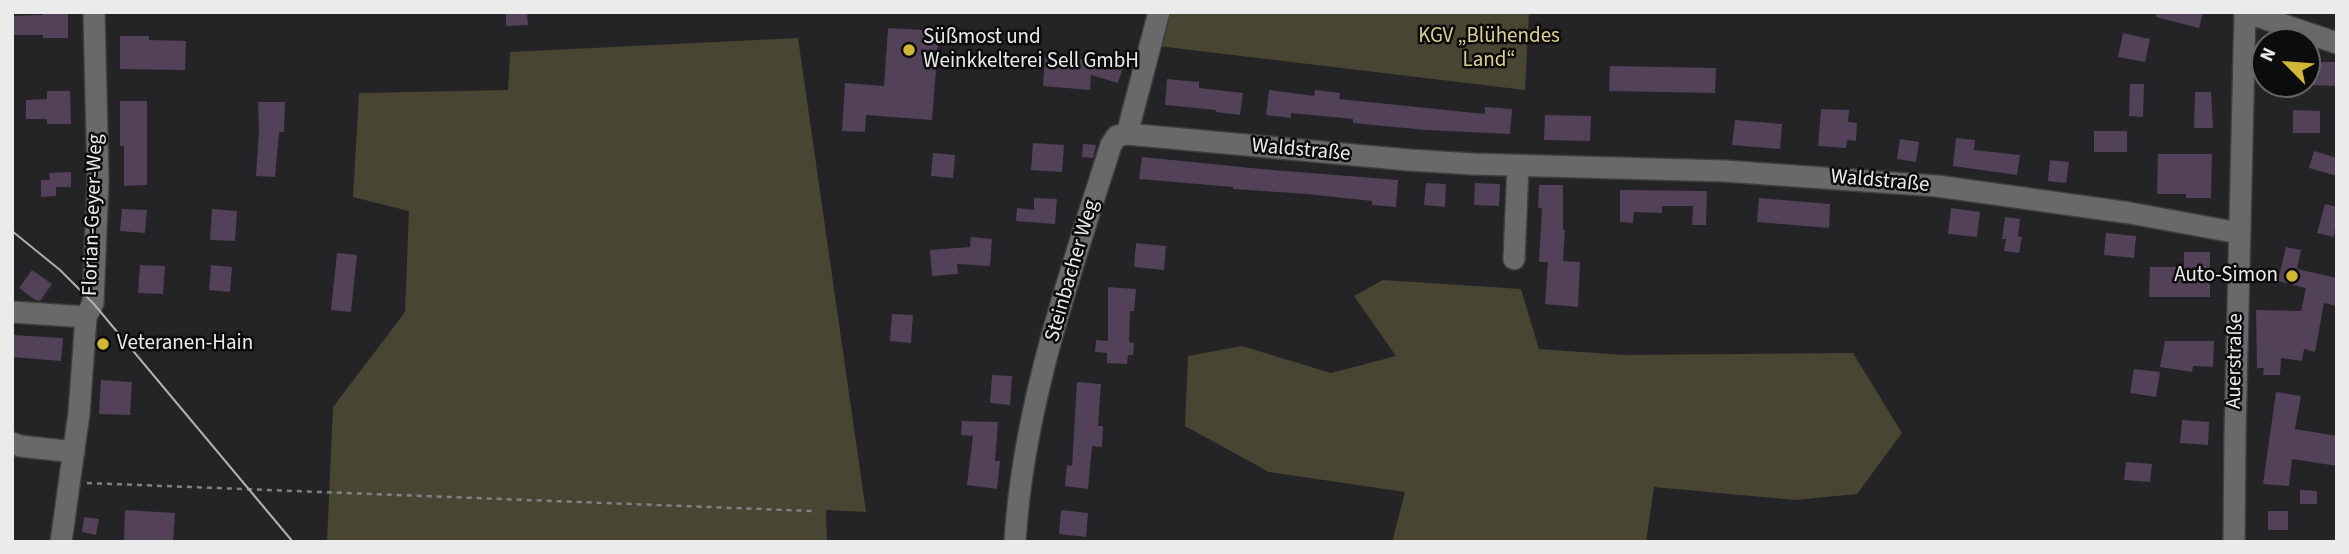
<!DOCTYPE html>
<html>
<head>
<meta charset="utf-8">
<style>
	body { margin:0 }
	#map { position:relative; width:2349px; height:554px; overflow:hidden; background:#242325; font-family:"Source Sans 3",sans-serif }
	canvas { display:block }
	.frame { position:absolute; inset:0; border:14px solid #ecebec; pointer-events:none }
	.north { position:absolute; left:2251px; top:28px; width:70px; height:70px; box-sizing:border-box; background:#0d0c0d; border:2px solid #666566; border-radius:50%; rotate:295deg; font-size:19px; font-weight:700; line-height:28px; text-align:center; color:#ecebec }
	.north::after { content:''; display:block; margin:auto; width:24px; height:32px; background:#d1b736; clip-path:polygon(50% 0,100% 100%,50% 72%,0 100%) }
</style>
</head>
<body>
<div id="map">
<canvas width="2349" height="554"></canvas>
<div class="frame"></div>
<div class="north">N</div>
</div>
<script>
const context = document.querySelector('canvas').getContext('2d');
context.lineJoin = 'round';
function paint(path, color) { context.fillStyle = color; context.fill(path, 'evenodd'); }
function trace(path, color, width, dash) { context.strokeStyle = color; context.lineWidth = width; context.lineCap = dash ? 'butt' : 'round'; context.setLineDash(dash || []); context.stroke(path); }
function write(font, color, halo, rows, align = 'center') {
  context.font = font + ' "Source Sans 3",sans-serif'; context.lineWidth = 5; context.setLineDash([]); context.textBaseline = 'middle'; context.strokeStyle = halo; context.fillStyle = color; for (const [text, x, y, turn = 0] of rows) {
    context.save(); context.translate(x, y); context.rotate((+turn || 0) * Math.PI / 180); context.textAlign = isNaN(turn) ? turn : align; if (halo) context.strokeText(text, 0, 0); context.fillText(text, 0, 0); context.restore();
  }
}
paint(new Path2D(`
	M1168 12H1529L1525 90 1158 46Z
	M798 38 866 512 826 510 827 542H327L333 407 405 312 409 211 353 197 359 93 508 90 510 52Z
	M1383 280 1521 289 1539 349 1624 355 1853 353 1902 433 1857 494 1795 500 1654 487 1646 542H1392L1405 492 1269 472 1185 426 1188 356 1242 346 1331 373 1396 356 1354 296Z`), '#494533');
paint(new Path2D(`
	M43 12H68V38H43V35H12V16L43 15Z
	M506 12H527L528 25 506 26Z
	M2157 12H2203L2199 28 2156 17Z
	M888 28 939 31 932 120 866 115 865 132 842 131 845 83 884 86Z
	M2123 33 2150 39 2145 62 2118 57Z
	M120 36H149V40L186 41 185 70 120 69Z
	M1045 57 1108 61 1109 59 1124 64 1118 83 1091 75 1090 90 1043 86Z
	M2313 62H2337V86L2313 85Z
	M1610 66 1716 68 1715 93 1609 91Z
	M1167 79 1199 82V88L1243 93 1240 115 1216 112V110L1165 105Z
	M2130 84H2144L2143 117 2129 116Z
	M1269 90 1314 96 1315 90 1340 93 1339 99 1485 114V107L1512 109 1510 134 1426 130 1353 123V119L1291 113V118L1266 115Z
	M47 91H70L71 124H47V119H26V100L47 99Z
	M2195 92H2211L2213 128H2194Z
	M120 101H147V185L124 186V146H120Z
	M258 102H285L284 132H279L275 177 256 176 259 132Z
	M1821 109 1849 110 1848 122 1857 123 1856 141 1847 140 1846 148 1818 146Z
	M2293 110 2320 111V133H2293Z
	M1545 115 1591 116 1590 141 1544 140Z
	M1735 120 1782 124 1780 149 1732 145Z
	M2094 131H2127V152H2094Z
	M1956 138 1975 140 1974 150 2020 155 2017 175 1953 166Z
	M1900 139 1919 142 1916 162 1897 159Z
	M1033 143 1064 145 1062 172 1031 170Z
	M1083 144 1096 145 1093 158 1082 157Z
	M2314 151 2337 158V176L2309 168Z
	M933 153 955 155 953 178 931 176Z
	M2158 154H2212L2211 198H2186V194H2157Z
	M1142 157 1261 169 1398 180 1396 207 1372 205V201L1307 194 1233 189V187L1139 179Z
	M2050 160 2069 162 2066 183 2048 181Z
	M71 172V187H56V196L41 197V180H50L49 173Z
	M1426 183 1446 184 1445 207 1424 205Z
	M1475 183 1500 184 1499 206 1474 205Z
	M1539 185H1563V230H1565L1563 261 1580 262 1578 307 1545 304 1548 262H1539L1542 208H1538Z
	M1620 190 1707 191 1706 225H1692L1693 206H1662V213L1634 212 1633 223 1620 222Z
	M1034 198 1057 199 1055 224 1016 221 1017 208 1034 210Z
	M1759 198 1830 204 1829 228 1757 222Z
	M2325 204 2337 207 2334 237 2317 233Z
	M1951 208 1980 212 1977 237 1948 234Z
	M122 209 147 210 145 233 120 231Z
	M212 209 237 211 235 241 210 240Z
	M2005 217 2020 219 2018 236 2022 237 2019 253 2004 251 2006 239H2002Z
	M2106 233 2136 236 2134 258 2104 255Z
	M971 237 992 239 990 266 957 264 958 274 932 276 930 250 970 247Z
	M1136 243 1166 246 1164 270 1134 267Z
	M2286 247 2301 250 2297 269 2337 278V306L2324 303 2315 352 2304 349 2302 361 2281 358 2280 375H2263L2264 368H2257L2256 310 2301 311 2306 288 2278 281Z
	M2184 252H2210V297H2149L2150 267H2184Z
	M337 253 357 255 351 312 331 310Z
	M140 265 165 266 163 294 138 293Z
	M211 265 232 267 230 292 209 290Z
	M32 270 52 284 40 301 35 300 19 288Z
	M1108 287 1136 289 1134 311H1130L1129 342 1134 343 1133 355H1128L1127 364 1107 363V353L1095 352 1096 340 1108 341Z
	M892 314 913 315 911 343 890 341Z
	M12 335 63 338 61 361 12 357Z
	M2165 341H2214L2213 367 2193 366 2192 372 2160 367Z
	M2134 369 2160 372 2156 397 2130 393Z
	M992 375 1012 376 1010 405 990 403Z
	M101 380 132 382 130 415 99 414Z
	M1077 382 1101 384 1098 426H1103L1102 447 1092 446 1088 489 1065 486 1067 465 1072 466Z
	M2276 392 2301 396 2295 429 2337 436V466L2292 459 2289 486 2263 484Z
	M2182 420 2209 422 2208 445 2180 443Z
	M962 421 998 422 995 461H1000L997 489 967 485 973 436 961 435Z
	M2126 462 2152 464 2150 482 2124 480Z
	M2300 490 2317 491V504H2300Z
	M125 510 175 513 173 542 124 540Z
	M1061 510 1088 513 1086 537 1059 534Z
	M2268 511H2288V530H2268Z
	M84 517 99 519 96 535 82 532Z`), '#524159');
const minor = new Path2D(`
	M1127 134 1159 12
	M1514 259 1518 166
	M12 312 86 317
	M12 443 20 446 74 452
	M61 542 79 413 86 317 93 303 98 180 94 12
	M1015 542C1023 406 1070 274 1111 145L1117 136 1127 134 1409 160 1473 164 1724 171 1937 186 2130 213 2239 233
	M2234 542 2235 435 2245 12 2337 43`);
trace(minor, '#3e3d3f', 24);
trace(new Path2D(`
	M87 483 812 511`), '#828182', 2.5, [5, 5]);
trace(minor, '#69686a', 21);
trace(new Path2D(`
	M12 231 60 270 93 303 293 542`), '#b0afb0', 2);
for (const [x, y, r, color] of [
	[909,50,7,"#d1b736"],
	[2292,276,7,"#d1b736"],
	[103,344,7,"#d1b736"]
]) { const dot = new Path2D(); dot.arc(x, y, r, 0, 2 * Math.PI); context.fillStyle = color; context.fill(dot); trace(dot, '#0d0c0d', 2.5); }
write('21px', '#dbcf95', '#0d0c0d', [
	["KGV „Blühendes",1489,37],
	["Land“",1489,61]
]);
write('21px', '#ecebec', '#0d0c0d', [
	["Süßmost und",923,38],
	["Weinkkelterei Sell GmbH",923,62],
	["Auto-Simon",2278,276,"right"],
	["Veteranen-Hain",117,344]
], 'left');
write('21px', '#ecebec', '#0d0c0d', [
	["Waldstraße",1301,151,5],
	["Waldstraße",1880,182,5],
	["Florian-Geyer-Weg",94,215,-88],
	["Steinbacher Weg",1073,271,-74],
	["Auerstraße",2236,361,-89]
]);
</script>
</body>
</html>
